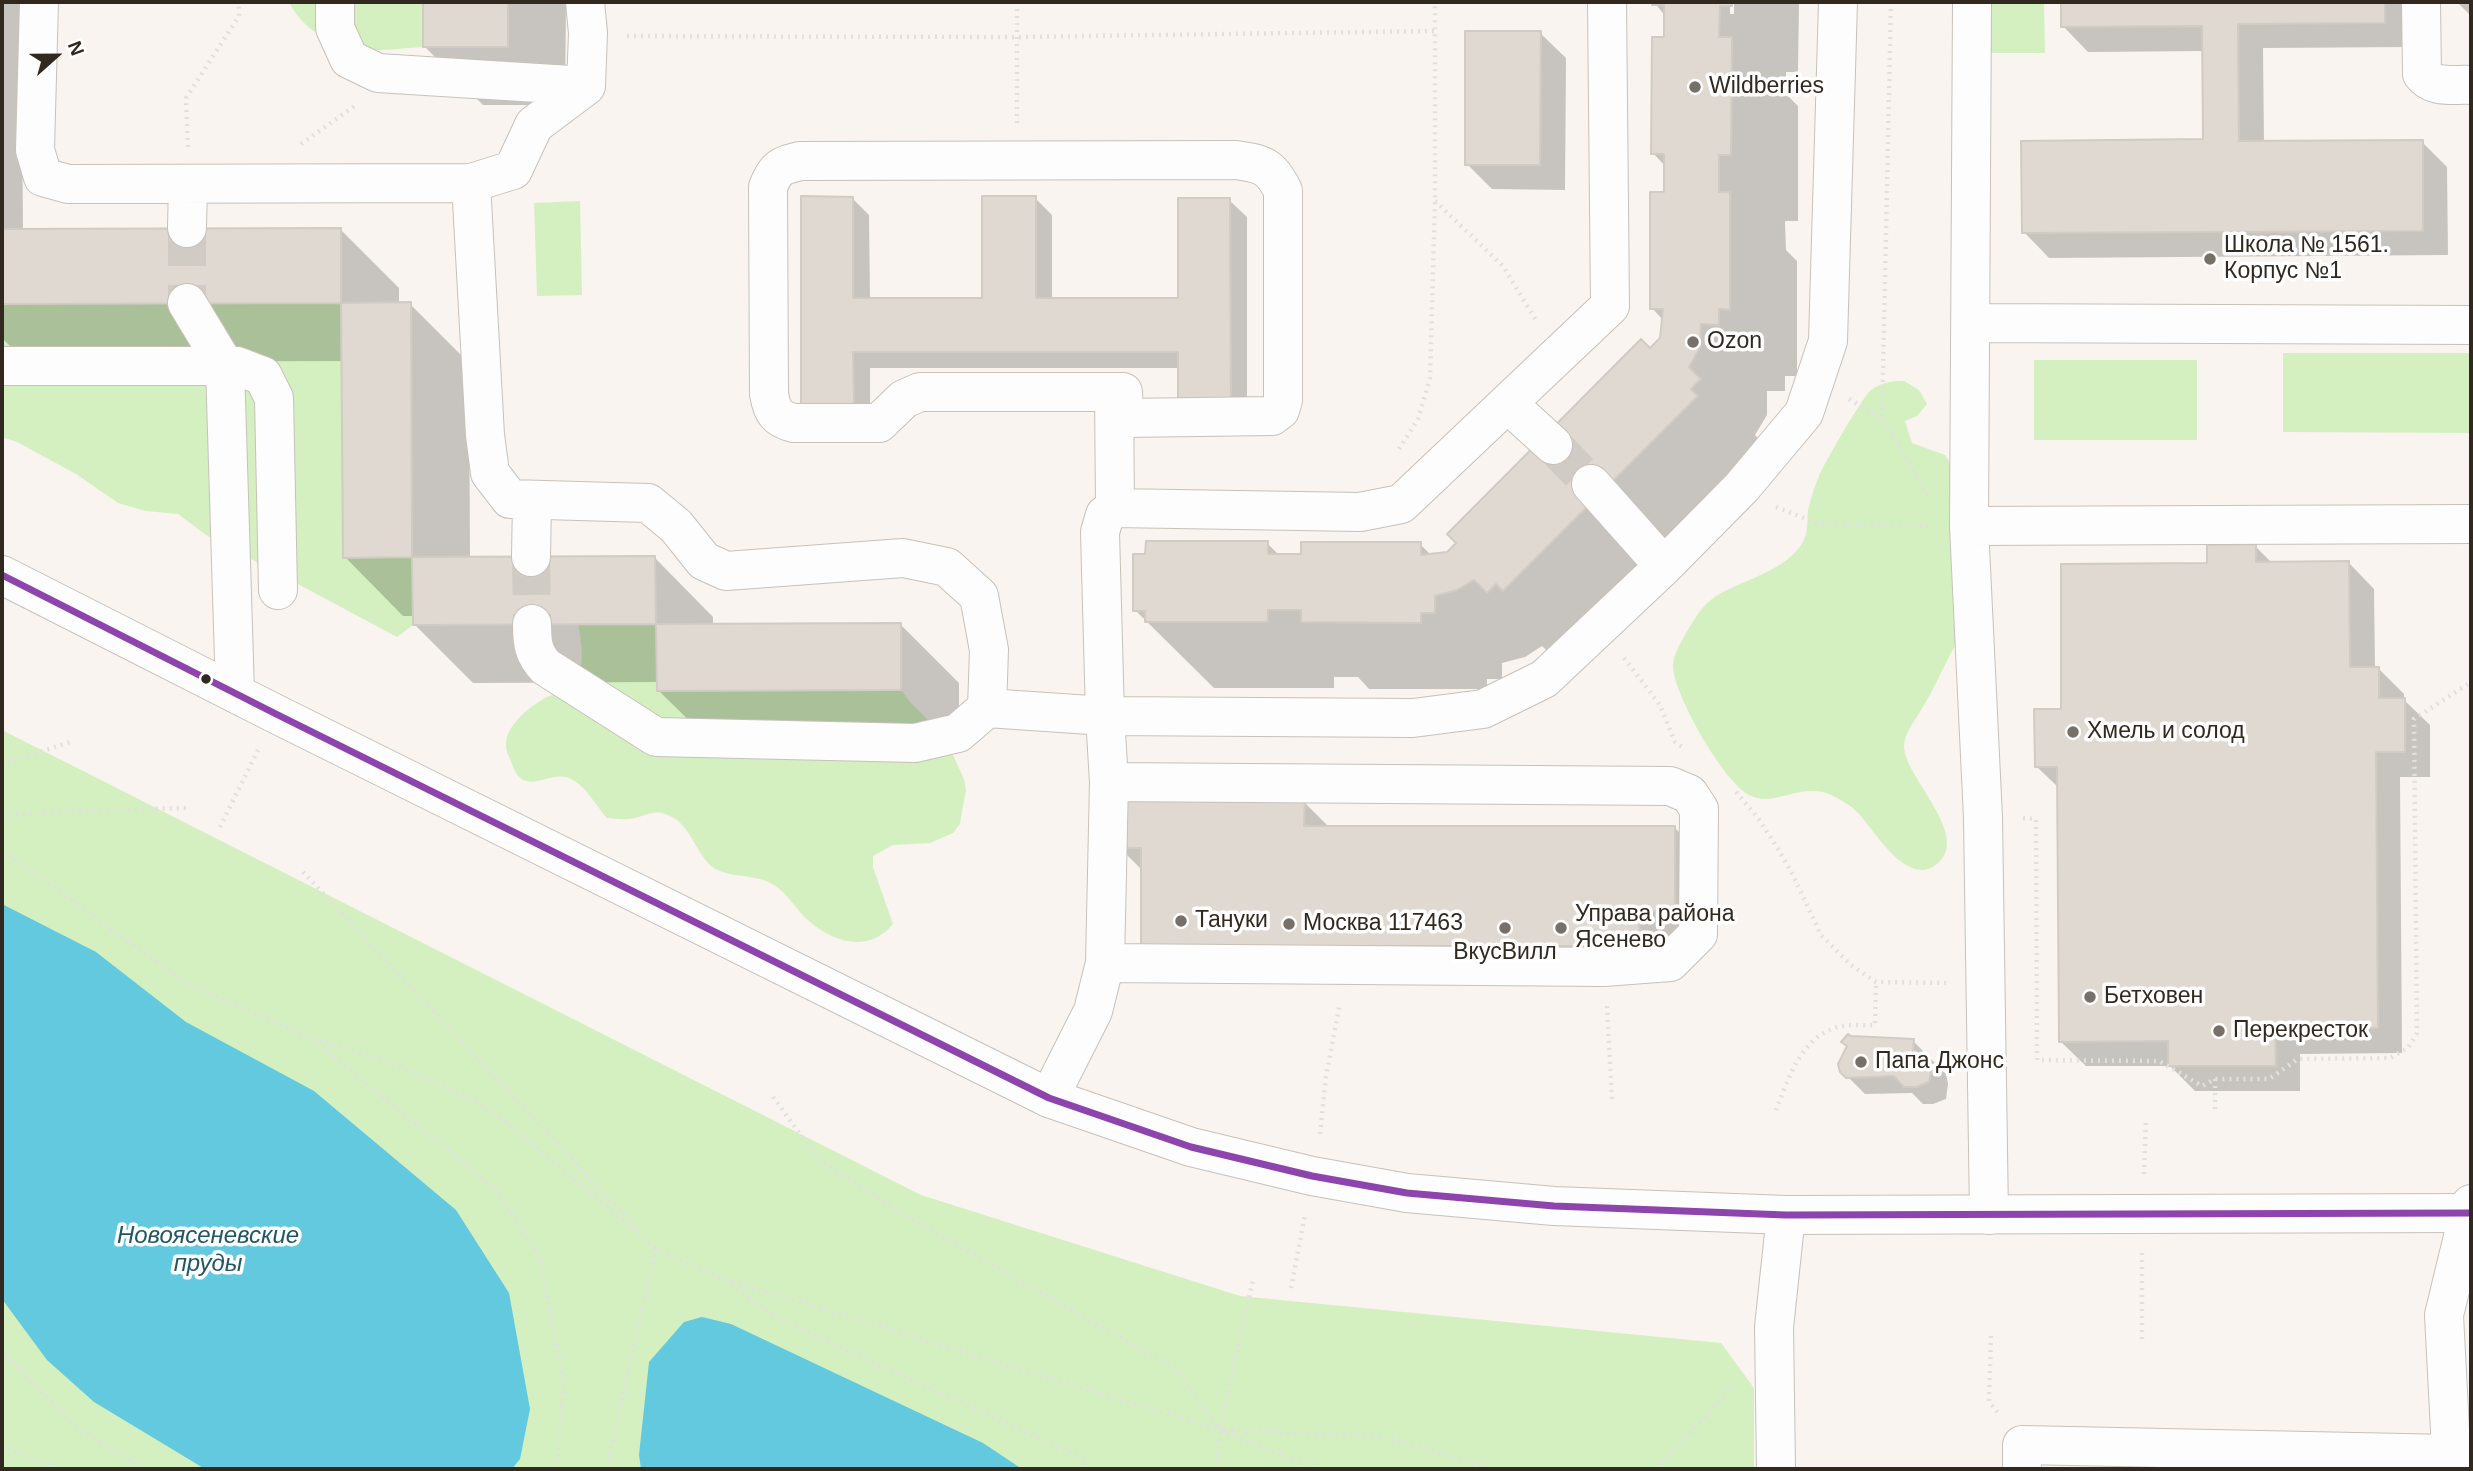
<!DOCTYPE html>
<html>
<head>
<meta charset="utf-8">
<style>
	body { margin:0 }
	#map { position:relative; width:2473px; height:1471px; overflow:hidden; background:#f9f4ef; font-family:Helvetica,sans-serif }
	canvas { display:block }
	.frame { position:absolute; inset:0; border:4px solid #31291f; pointer-events:none }
	.north { position:absolute; left:21px; top:21px; width:70px; height:70px; -webkit-text-stroke:5px #fff; paint-order:stroke; rotate:69deg; font-size:19px; font-weight:700; line-height:28px; text-align:center; color:#31291f }
	.north::after { content:''; display:block; margin:auto; width:24px; height:32px; background:#31291f; clip-path:polygon(50% 0,100% 100%,50% 72%,0 100%) }
</style>
</head>
<body>
<div id="map">
<canvas width="2473" height="1471"></canvas>
<div class="frame"></div>
<div class="north">N</div>
</div>
<script>
const context = document.querySelector('canvas').getContext('2d');
context.lineJoin = 'round';
function paint(path, color) { context.fillStyle = color; context.fill(path, 'evenodd'); }
function trace(path, color, width, dash) { context.strokeStyle = color; context.lineWidth = width; context.lineCap = dash ? 'butt' : 'round'; context.setLineDash(dash || []); context.stroke(path); }
function write(font, color, halo, rows, align = 'center') {
  context.font = font + ' Helvetica,sans-serif'; context.lineWidth = 7; context.setLineDash([]); context.textBaseline = 'middle'; context.strokeStyle = halo; context.fillStyle = color; for (const [text, x, y, turn = 0] of rows) {
    context.save(); context.translate(x, y); context.rotate((+turn || 0) * Math.PI / 180); context.textAlign = isNaN(turn) ? turn : align; if (halo) context.strokeText(text, 0, 0); context.fillText(text, 0, 0); context.restore();
  }
}
paint(new Path2D(`
	M289 2H423V47C403 48 380 52 361 49 330 45 302 29 289 2Z
	M1987 2H2044L2045 53H1987Z
	M580 201 582 295 537 296 534 203Z
	M341 303 343 557H412L413 625 397 637 206 535 178 514 146 511 118 503 76 474 17 442 2 437V304Z
	M2283 353H2471V433L2283 432Z
	M2034 360H2197V440H2034Z
	M1904 381 1919 390 1927 404 1917 416 1905 421 1912 443 1945 455 1958 475C1958 515 1959 554 1959 594 1959 606 1963 623 1960 636 1958 643 1952 650 1949 657 1940 674 1932 693 1921 710 1915 721 1904 733 1904 747 1905 778 1972 836 1937 864 1907 889 1874 829 1857 812 1851 806 1844 802 1837 798 1804 778 1776 808 1751 796 1725 785 1673 694 1673 666 1673 655 1681 642 1686 633 1694 620 1702 605 1716 596 1743 579 1796 569 1806 534 1808 526 1807 518 1808 510 1811 499 1814 487 1819 476 1824 464 1863 396 1871 390 1882 382 1892 381 1904 381Z
	M578 624H656L657 690H901L910 702 944 736 964 779 966 790 962 812 960 824 953 833 930 843 893 845 873 856V867L893 924C869 953 834 943 809 921 794 908 786 889 766 881 748 874 725 878 710 865 693 848 690 822 665 814 651 809 641 819 628 819 621 820 614 818 607 818 596 806 586 786 571 779 550 768 524 800 512 764 510 758 505 750 506 744 506 726 529 707 542 700 553 693 572 689 578 677 585 661 581 640 578 624Z
	M2 730 921 1195 1240 1296 1721 1343 1754 1388V1469H2Z`), '#d4f0c0');
paint(new Path2D(`
	M2 904 96 952 186 1022 314 1091 456 1210 509 1293 530 1409 520 1459 512 1469H205L94 1402 47 1360 2 1299Z
	M702 1317 731 1324 983 1443 1022 1469H641L639 1455 649 1362 684 1322Z`), '#62c9de');
paint(new Path2D(`
	M2 2H21L23 231 340 229 399 288V304H410L469 363 470 559 655 558 713 617V625L900 624 959 683V748H717L658 690V682L473 683 414 624V616H403L345 557 344 361 26 362 2 338Z
	M424 2H566L565 105H483L424 46Z
	M1654 2H1730V14H1734V2H1799L1798 72H1786V94L1798 106V221H1785L1786 250 1797 261V376H1785V391H1767V415L1755 435 1766 447 1555 658 1542 646 1525 657 1502 663V679H1487V689H1369L1358 677H1334V688H1214L1135 610 1267 543 1280 556H1303L1420 544 1432 556 1447 554 1662 339 1665 322 1652 308 1665 194V166L1653 153 1666 39V17Z
	M2062 2H2410V47L2263 48 2264 142H2422L2447 167 2448 255 2049 258 2024 232 2204 141V51L2088 52 2063 26Z
	M2457 2H2471V16Z
	M1540 33 1566 58 1565 190 1492 189 1467 164Z
	M852 198 869 215 870 300H984L1035 198 1052 215V299L1180 300 1229 200 1247 217V421L1180 368H870V421H820Z
	M2255 546 2273 564 2349 563 2374 589 2375 668H2378L2404 694V700L2430 725V777H2400L2402 1053 2300 1054V1091H2195L2170 1066H2086L2060 1041 2059 788 2036 766 2063 711 2209 565Z
	M1304 802 1330 828H1675L1700 853V936L1664 935 1665 970 1169 971 1143 871 1120 848Z
	M1913 1041 1946 1074 1948 1084 1946 1099 1933 1104H1923L1912 1093 1865 1094 1842 1071Z`), '#0003');
const building = new Path2D(`
	M423 2H508V47H423Z
	M1652 2H1732V6H1720L1719 37H1732L1731 155H1719V192H1730V310L1719 309V325L1701 324 1700 347 1689 367 1701 379 1691 389 1698 396 1503 591 1496 584 1487 593 1474 580 1457 590 1435 596V613H1421V623L1301 622V610H1268V622H1145V611H1133V554H1145L1146 541H1268V554H1301V542H1421V555L1447 552 1456 543 1447 534 1641 339 1650 348 1660 338 1663 309H1650V192H1664V154H1651L1652 37H1664V5H1652Z
	M2061 2H2385V23L2238 24 2239 141 2423 140V231L2022 233 2021 141 2203 139 2202 26 2061 27Z
	M1465 31H1541L1540 165H1465Z
	M801 196 853 197V298H982V196H1036V298H1178V198H1230L1231 404H1178V352H853L854 404 801 405Z
	M341 228V303L2 304V229Z
	M411 302 412 557 343 558 341 303Z
	M2256 544V562L2349 561 2350 667H2379V698H2405V752H2376L2378 1028 2275 1029 2276 1066H2168V1041L2059 1042 2057 767H2035L2034 709H2061V564L2207 563V545Z
	M655 556 656 624 413 625 412 557Z
	M901 623V690L657 691 656 624Z
	M1118 800H1305L1304 826H1675V911H1639L1640 946H1141V848H1118Z
	M1848 1034 1851 1036 1914 1039 1913 1051 1929 1055 1932 1066 1929 1082 1916 1087H1904L1894 1076 1846 1078 1840 1072 1838 1064 1847 1046 1841 1042Z`);
paint(building, '#dfd9d2');
trace(building, '#d1cbc4', 2);
trace(new Path2D(`
	M187 228V303
	M1553 445 1591 484
	M531 557 532 624`), '#d1cbc5', 38, [38, 19]);
const minor = new Path2D(`
	M39 2 35 150 43 177 68 184 471 183 485 435 490 473 510 499 648 503 676 526 704 561 726 571 903 558 947 567 979 596 989 650 987 708 1105 716 1109 782 1105 963 1093 1011 1049 1098
	M335 2V28L349 59 378 73 586 86 588 33 585 2
	M1607 2 1610 306 1401 504 1360 512 1115 508 1105 515 1100 532 1105 716 1413 718 1483 709 1544 679 1664 566 1742 487 1804 413 1828 341 1838 2
	M2421 2 2422 74C2433 89 2454 84 2471 85
	M1236 160C1263 164 1271 166 1283 191V400L1280 410 1272 416 1124 418 1123 392H920L904 399 879 423H794C777 419 772 412 769 394L768 187C776 167 780 166 800 161Z
	M471 183 513 170 534 125 586 86
	M187 228 188 184
	M187 303 225 366 235 693
	M1970 323 2471 325
	M2 366H237L263 376 274 398 278 590
	M1114 392 1115 508
	M1508 404 1553 445
	M1591 484 1664 566
	M1969 526 1972 2
	M531 557 532 501
	M532 624C532 642 533 654 546 667L656 737 915 743 958 733 987 708
	M1105 963 1604 967 1670 962 1698 934 1699 809 1689 794 1670 786 1109 782
	M1989 1215 1983 818 1969 526 2471 524
	M1776 1469 1774 1327 1786 1215
	M2022 1469V1445L2451 1454
	M2452 1469 2444 1315 2471 1204`);
const major = new Path2D(`
	M2 575 276 714 1049 1098 1191 1147 1312 1176 1407 1193 1554 1206 1786 1215 2471 1213`);
trace(minor, '#c7c1bb', 40);
trace(major, '#c7c1bb', 40);
trace(new Path2D(`
	M1891 2 1882 418 1930 499
	M627 36 1016 37 1435 31
	M1017 123V2
	M301 144 356 105
	M188 147 186 98 239 16V2
	M1435 201 1503 266 1537 322
	M1849 399 1882 418
	M1399 449 1418 419 1430 378 1435 201V2
	M1776 507 1819 524 1932 526
	M1624 658 1660 705 1675 742 1684 748
	M2 767 9 762 70 742
	M1736 792 1758 818 1778 849 1793 875 1821 935 1851 965 1876 982 1949 983
	M2 816 63 811 187 808
	M2023 818 2036 819 2037 1060 2159 1061 2202 1086 2215 1079H2269L2298 1059 2390 1058 2408 1048 2417 1033 2414 719 2471 682
	M220 827 258 750
	M2 856 8 854 187 984 309 1037 399 1066 484 1106 533 1144 656 1249
	M303 872 641 1233
	M1607 1006 1612 1099
	M312 1039 496 1190 539 1256 564 1384 557 1458 551 1469
	M2215 1079V1114
	M773 1097 819 1160 899 1212 1177 1370 1219 1429
	M1776 1110C1789 1077 1802 1034 1842 1026 1852 1024 1865 1026 1875 1025L1876 983
	M1320 1134 1326 1076 1340 1003
	M2144 1174 2146 1119
	M2142 1253V1341
	M725 1281 783 1321 1083 1458 1087 1469
	M1291 1288 1305 1215
	M1991 1336 1989 1401 2000 1416
	M2 1351 77 1428 144 1469
	M1224 1430 1385 1437 1494 1469
	M2 1445 56 1469
	M611 1469 609 1455 656 1249 721 1278 1220 1430 1315 1469
	M1217 1469 1220 1430 1253 1280
	M1656 1469 1722 1399 1734 1382`), '#e2e0df', 4.5, [2, 5]);
trace(minor, '#fefdfd', 38);
trace(major, '#fefdfd', 38);
trace(new Path2D(`
	M2 575 276 714 1049 1098 1191 1147 1312 1176 1407 1193 1554 1206 1786 1215 2471 1213`), '#8e44ad', 7);
for (const [x, y, r, color] of [
	[1695,87,7,"#777068"],
	[2210,259,7,"#777068"],
	[1693,342,7,"#777068"],
	[206,679,6,"#31291f"],
	[2073,732,7,"#777068"],
	[1181,921,7,"#777068"],
	[1289,924,7,"#777068"],
	[1505,928,7,"#777068"],
	[1561,928,7,"#777068"],
	[2090,997,7,"#777068"],
	[2219,1031,7,"#777068"],
	[1861,1062,7,"#777068"]
]) { const dot = new Path2D(); dot.arc(x, y, r, 0, 2 * Math.PI); context.fillStyle = color; context.fill(dot); trace(dot, '#fff', 2.5); }
write('23px', '#31291f', '#fff', [
	["Wildberries",1709,87],
	["Школа № 1561.",2224,246],
	["Корпус №1",2224,272],
	["Ozon",1707,342],
	["Хмель и солод",2087,732],
	["Управа района",1575,915],
	["Ясенево",1575,941],
	["Тануки",1195,921],
	["Москва 117463",1303,924],
	["ВкусВилл",1505,953,"center"],
	["Бетховен",2104,997],
	["Перекресток",2233,1031],
	["Папа Джонс",1875,1062]
], 'left');
write('italic 24px', '#205765', '#fff', [
	["Новоясеневские",208,1236],
	["пруды",208,1264]
]);
</script>
</body>
</html>
